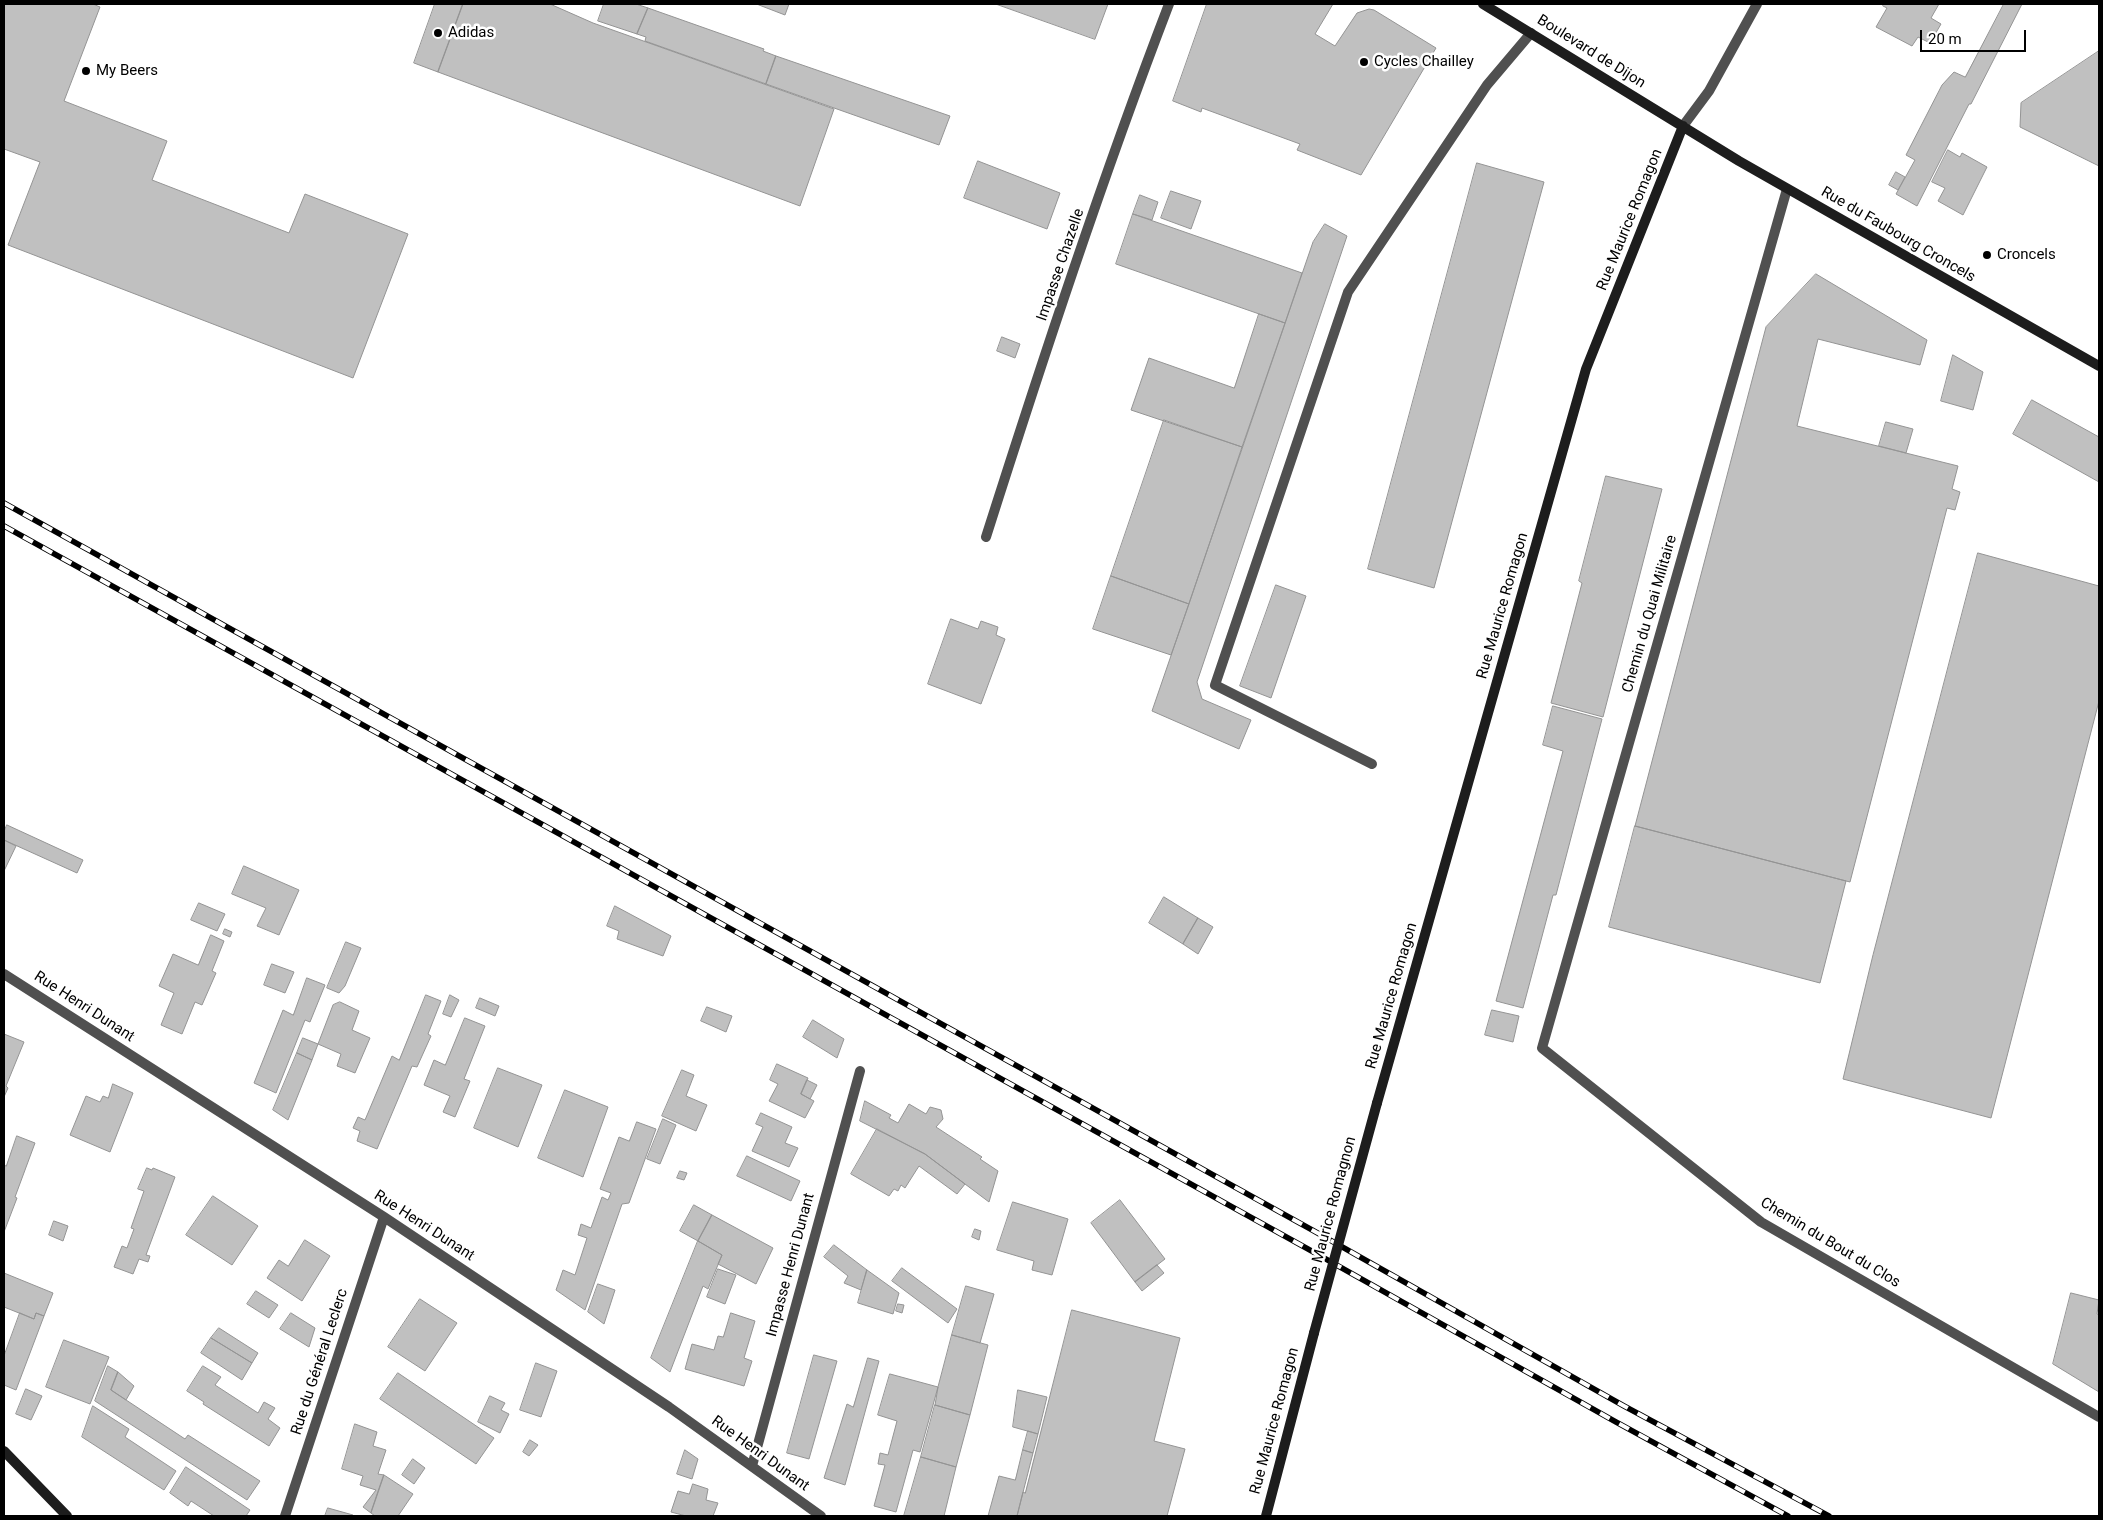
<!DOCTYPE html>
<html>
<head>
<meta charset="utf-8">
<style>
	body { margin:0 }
	#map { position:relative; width:2103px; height:1520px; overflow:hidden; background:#fff; font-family:Roboto,sans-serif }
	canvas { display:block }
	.frame { position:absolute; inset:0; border:5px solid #000; pointer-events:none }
	.scale { position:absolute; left:1920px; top:30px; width:106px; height:22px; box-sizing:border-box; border:2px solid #000; border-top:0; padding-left:6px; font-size:15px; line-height:18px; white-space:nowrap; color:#000; -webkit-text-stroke:4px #fff; paint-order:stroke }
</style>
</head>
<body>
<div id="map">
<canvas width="2103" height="1520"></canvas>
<div class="frame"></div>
<div class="scale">20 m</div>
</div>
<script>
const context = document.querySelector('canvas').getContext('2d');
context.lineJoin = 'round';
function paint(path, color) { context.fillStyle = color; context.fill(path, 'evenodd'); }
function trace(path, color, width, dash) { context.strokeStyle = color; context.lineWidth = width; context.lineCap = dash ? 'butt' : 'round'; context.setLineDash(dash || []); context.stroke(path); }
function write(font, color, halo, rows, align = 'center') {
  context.font = font + ' Roboto,sans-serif'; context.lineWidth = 5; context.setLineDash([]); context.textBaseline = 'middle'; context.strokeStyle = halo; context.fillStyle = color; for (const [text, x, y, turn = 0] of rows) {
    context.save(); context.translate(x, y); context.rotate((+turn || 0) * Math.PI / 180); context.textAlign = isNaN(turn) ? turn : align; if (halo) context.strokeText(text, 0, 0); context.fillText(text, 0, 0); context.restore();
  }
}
const building = new Path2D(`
	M4 4H93L100 7 64 101 167 141 152 180 289 233 305 194 408 234 353 378 8 245 40 162 4 149Z
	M435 4H463L438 72 414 63Z
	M463 4H550L593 23 834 109 800 206 438 72Z
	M604 4H636L648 8 637 34 598 21Z
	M760 4H789L785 15 759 5Z
	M996 4H1108L1095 39Z
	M1207 4H1333L1315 34 1335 46 1357 13 1369 9 1374 10 1436 48 1361 175 1297 150 1300 144 1202 108 1201 112 1173 101Z
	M1884 4H1939L1931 18 1941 24 1930 43 1918 37 1912 46 1876 27 1887 8 1883 6Z
	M2004 4H2022L1971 104H1969L1917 206 1896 194 1915 160 1906 155 1942 85 1954 72 1965 77Z
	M648 8 764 49 763 51 776 56 766 84 645 41 646 37 637 34Z
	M2099 51V166L2020 127 2021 103Z
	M776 56 950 116 939 145 766 84Z
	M1948 150 1960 157 1962 153 1987 167 1963 215 1938 201 1945 188 1932 182Z
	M978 161 1060 193 1047 229 964 198Z
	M1477 163 1544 182 1434 588 1368 569Z
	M1896 172 1905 177 1898 190 1889 185Z
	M1171 191 1201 201 1191 229 1161 218Z
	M1140 195 1158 202 1152 220 1133 214Z
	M1133 214 1302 273 1285 323 1116 264Z
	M1325 224 1347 236 1197 682 1202 699 1251 720 1239 749 1152 711 1313 242Z
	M1816 274 1927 340 1920 365 1818 339 1797 426 1958 466 1952 489 1960 492 1955 510 1947 508 1850 882 1635 826 1766 327Z
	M1259 314 1285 323 1242 447 1131 410 1149 358 1234 388Z
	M1002 337 1020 344 1015 358 997 351Z
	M1953 355 1983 372 1973 410 1941 401Z
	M2032 400 2099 437V482L2013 434Z
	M1164 420 1242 447 1189 604 1111 576Z
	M1886 422 1913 429 1906 453 1879 446Z
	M1606 476 1662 489 1603 717 1551 703 1582 583 1579 581Z
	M1978 553 2099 586V701L1991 1118 1843 1079 1873 955Z
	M1111 576 1189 604 1171 655 1093 629Z
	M1276 585 1306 596 1271 698 1240 686Z
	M951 619 978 629 981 621 998 627 996 635 1005 639 981 704 928 684Z
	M1553 706 1602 719 1556 895H1553L1523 1008 1496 1001 1563 751 1543 745Z
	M7 825 83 860 77 873 4 840V832Z
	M1635 826 1846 881 1820 983 1609 927Z
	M4 840 16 846 4 871Z
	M244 866 299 890 279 935 257 926 266 908 232 894Z
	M1164 897 1198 918 1183 944 1149 923Z
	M199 903 225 914 217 931 191 920Z
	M615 906 671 936 663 956 617 939 619 931 607 926Z
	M1198 918 1213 927 1198 954 1183 944Z
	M225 929 232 932 230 937 223 934Z
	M211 935 224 941 212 971 216 973 202 1005 195 1002 182 1034 161 1025 174 993 159 986 173 954 198 965Z
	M346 942 361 948 345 986 339 993 327 988Z
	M272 964 294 972 285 993 264 985Z
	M307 978 325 985 310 1022 305 1020 276 1093 254 1083 283 1010 293 1015Z
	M426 995 441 1001 428 1034 431 1036 417 1067 412 1066 377 1149 357 1141 360 1131 353 1128 358 1117 365 1120 392 1056 399 1060Z
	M450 995 459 1000 451 1017 443 1014Z
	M480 998 499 1006 495 1016 476 1008Z
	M340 1002 359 1011 352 1030 370 1038 355 1073 337 1066 341 1054 318 1044 333 1005Z
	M707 1007 732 1016 726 1032 701 1021Z
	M1492 1010 1519 1016 1513 1042 1485 1035Z
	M465 1018 485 1026 464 1079 470 1081 455 1117 443 1112 450 1096 424 1085 434 1060 445 1065Z
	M813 1020 844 1039 837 1058 803 1037Z
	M4 1034 24 1042 6 1086 8 1088 4 1097Z
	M303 1038 318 1044 312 1060 297 1053Z
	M297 1053 312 1060 288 1120 273 1110Z
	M777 1064 808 1078 801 1094 814 1101 805 1118 769 1101 778 1084 770 1080Z
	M498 1068 542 1085 518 1147 474 1128Z
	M682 1070 694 1075 686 1096 707 1105 696 1131 662 1116Z
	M807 1080 817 1085 810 1099 801 1094Z
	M113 1084 133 1093 110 1152 70 1135 86 1096 100 1102 103 1096 108 1098Z
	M565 1090 608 1107 583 1177 538 1158Z
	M865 1101 891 1115 889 1118 898 1123 909 1104 926 1114 930 1107 941 1110 943 1119 936 1127 982 1157 980 1159 998 1171 989 1202 925 1154 860 1121Z
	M761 1113 792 1127 785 1143 798 1148 789 1167 752 1151 763 1127 756 1124Z
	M663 1119 676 1125 660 1164 647 1159Z
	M637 1122 656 1129 629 1203 622 1204 585 1310 556 1290 563 1270 575 1275 587 1238 578 1235 581 1224 591 1228 602 1197 608 1200 611 1193 600 1189 619 1137 629 1141Z
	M877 1129 925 1154 965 1184 957 1194 919 1166 905 1188 901 1185 898 1191 894 1189 889 1196 851 1174Z
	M17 1136 35 1143 15 1197 17 1198 4 1232V1165L6 1166Z
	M747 1156 800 1181 791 1201 737 1176Z
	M147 1168 152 1170 153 1168 175 1177 146 1255 150 1256 148 1262 139 1259 133 1274 114 1267 122 1246 127 1248 134 1229 131 1228 144 1191 138 1189Z
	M680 1171 687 1173 684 1180 677 1178Z
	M213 1196 258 1226 232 1265 186 1235Z
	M1120 1200 1165 1259 1135 1282 1091 1223Z
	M1013 1202 1068 1219 1052 1275 1032 1270 1034 1261 997 1250Z
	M694 1205 712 1215 698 1241 680 1231Z
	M712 1215 773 1248 756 1284 718 1264 722 1255 698 1241Z
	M54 1221 68 1226 63 1241 49 1235Z
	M975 1229 981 1231 979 1240 972 1237Z
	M305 1240 330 1256 302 1301 267 1278 279 1260 288 1266Z
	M698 1241 722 1255 708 1289 703 1286 670 1372 651 1358Z
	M834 1245 867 1270 861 1290 844 1283 848 1276 824 1257Z
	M1157 1265 1164 1273 1142 1291 1135 1282Z
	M902 1268 957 1309 948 1323 892 1281Z
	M718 1269 736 1275 725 1304 707 1297Z
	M867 1270 899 1293 893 1314 858 1303Z
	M4 1273 53 1293 44 1316 36 1313 34 1319 4 1307Z
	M598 1284 615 1290 604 1324 588 1312Z
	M966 1286 994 1294 980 1343 952 1335Z
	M256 1291 278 1305 269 1318 247 1304Z
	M2071 1293 2099 1300 2097 1314 2099 1315V1392L2053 1364Z
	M420 1299 457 1323 425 1371 388 1347Z
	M898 1304 904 1305 902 1313 896 1311Z
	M1072 1310 1180 1338 1154 1441 1185 1449 1167 1516H1017L1023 1492 1025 1493Z
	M20 1313 34 1319 36 1313 44 1316 16 1390 4 1385V1356Z
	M291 1313 315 1328 309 1347 280 1329Z
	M731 1313 755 1321 744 1358 752 1361 744 1386 685 1369 692 1344 714 1350 718 1336 723 1337Z
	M219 1328 258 1353 252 1363 211 1338Z
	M952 1335 988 1345 970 1415 935 1405 938 1387Z
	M211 1338 252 1363 242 1380 201 1353Z
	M64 1340 109 1357 90 1404 46 1387Z
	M814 1355 837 1361 809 1459 787 1453Z
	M868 1358 879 1361 845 1485 824 1478 847 1404 853 1407Z
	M536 1363 557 1371 541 1417 520 1410Z
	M108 1366 118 1372 111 1390 185 1439 188 1435 260 1481 247 1500 95 1401Z
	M203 1366 221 1377 215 1385 258 1413 264 1402 275 1408 268 1419 280 1428 269 1446 203 1404 204 1402 187 1391Z
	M118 1372 134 1386 126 1400 111 1390Z
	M398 1373 494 1438 476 1464 380 1399Z
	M890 1374 938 1387 920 1452 913 1450 896 1512 874 1506 885 1465 878 1464 880 1453 888 1455 897 1421 878 1415Z
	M26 1389 42 1396 31 1420 16 1414Z
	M1018 1390 1047 1397 1038 1434 1013 1427Z
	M490 1396 505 1403 501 1410 509 1414 500 1433 478 1422Z
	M935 1405 970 1415 956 1467 921 1457Z
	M93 1406 129 1429 125 1437 176 1471 164 1490 82 1437Z
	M355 1424 377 1432 373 1446 386 1450 378 1474 384 1475 371 1513 363 1507 376 1490 360 1485 363 1476 342 1469Z
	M1028 1431 1038 1434 1033 1453 1023 1450Z
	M530 1440 538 1445 529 1456 523 1452Z
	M685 1450 698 1459 692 1479 677 1474Z
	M1023 1450 1033 1453 1017 1516H988L999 1476 1015 1480Z
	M921 1457 956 1467 944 1516H904Z
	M413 1459 425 1468 414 1484 402 1475Z
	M186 1467 250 1510 246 1516H214L191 1501 188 1506 170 1493Z
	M384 1475 413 1494 398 1516H375L371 1513Z
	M693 1484 708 1489 706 1500 718 1503 713 1516H686L671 1512 678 1491 689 1494Z
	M328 1508 353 1515 352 1516H325Z`);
paint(building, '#c0c0c0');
trace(building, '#949494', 1);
trace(new Path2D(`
	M1372 764 1215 685 1348 292 1487 85 1531 33`), '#505050', 10);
trace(new Path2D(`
	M1683 126 1709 91 1757 4
	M1787 189 1542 1048 1761 1222 2099 1417
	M986 537C1043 358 1102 179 1169 4
	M4 974 384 1217 669 1407 821 1516
	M752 1466 860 1071
	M285 1516 384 1217`), '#505050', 10);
trace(new Path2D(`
	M1483 4 1739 161 2099 366
	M1377 1103 1586 369 1683 126
	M4 1451 67 1516
	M1266 1516 1314 1333`), '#1d1d1d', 10);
const rail = new Path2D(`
	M4 503 1314 1231 1624 1406 1829 1516
	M4 526 1308 1249 1616 1422 1788 1516`);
trace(rail, '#000', 5.5);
trace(rail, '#fff', 4, [11]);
trace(new Path2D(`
	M1314 1333 1377 1103`), '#1d1d1d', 10);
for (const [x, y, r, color] of [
	[438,33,5,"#000"],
	[1364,62,5,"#000"],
	[86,71,5,"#000"],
	[1987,255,5,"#000"]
]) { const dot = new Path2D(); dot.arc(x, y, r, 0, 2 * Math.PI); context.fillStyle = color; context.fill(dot); trace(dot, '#fff', 2); }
write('15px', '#000', '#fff', [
	["Adidas",448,33],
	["Cycles Chailley",1374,62],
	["My Beers",96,71],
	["Croncels",1997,255]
], 'left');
write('15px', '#000', '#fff', [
	["Boulevard de Dijon",1591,52,32],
	["Rue Maurice Romagon",1630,220,-68],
	["Rue du Faubourg Croncels",1898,235,30],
	["Impasse Chazelle",1061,265,-71],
	["Rue Maurice Romagon",1503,606,-74],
	["Chemin du Quai Militaire",1650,614,-74],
	["Rue Maurice Romagon",1392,996,-74],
	["Rue Henri Dunant",84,1007,33],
	["Rue Maurice Romagnon",1331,1214,-75],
	["Rue Henri Dunant",424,1226,33],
	["Chemin du Bout du Clos",1830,1243,31],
	["Impasse Henri Dunant",791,1265,-75],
	["Rue du Général Leclerc",320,1362,-72],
	["Rue Maurice Romagon",1275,1421,-75],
	["Rue Henri Dunant",760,1454,36]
]);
</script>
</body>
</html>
